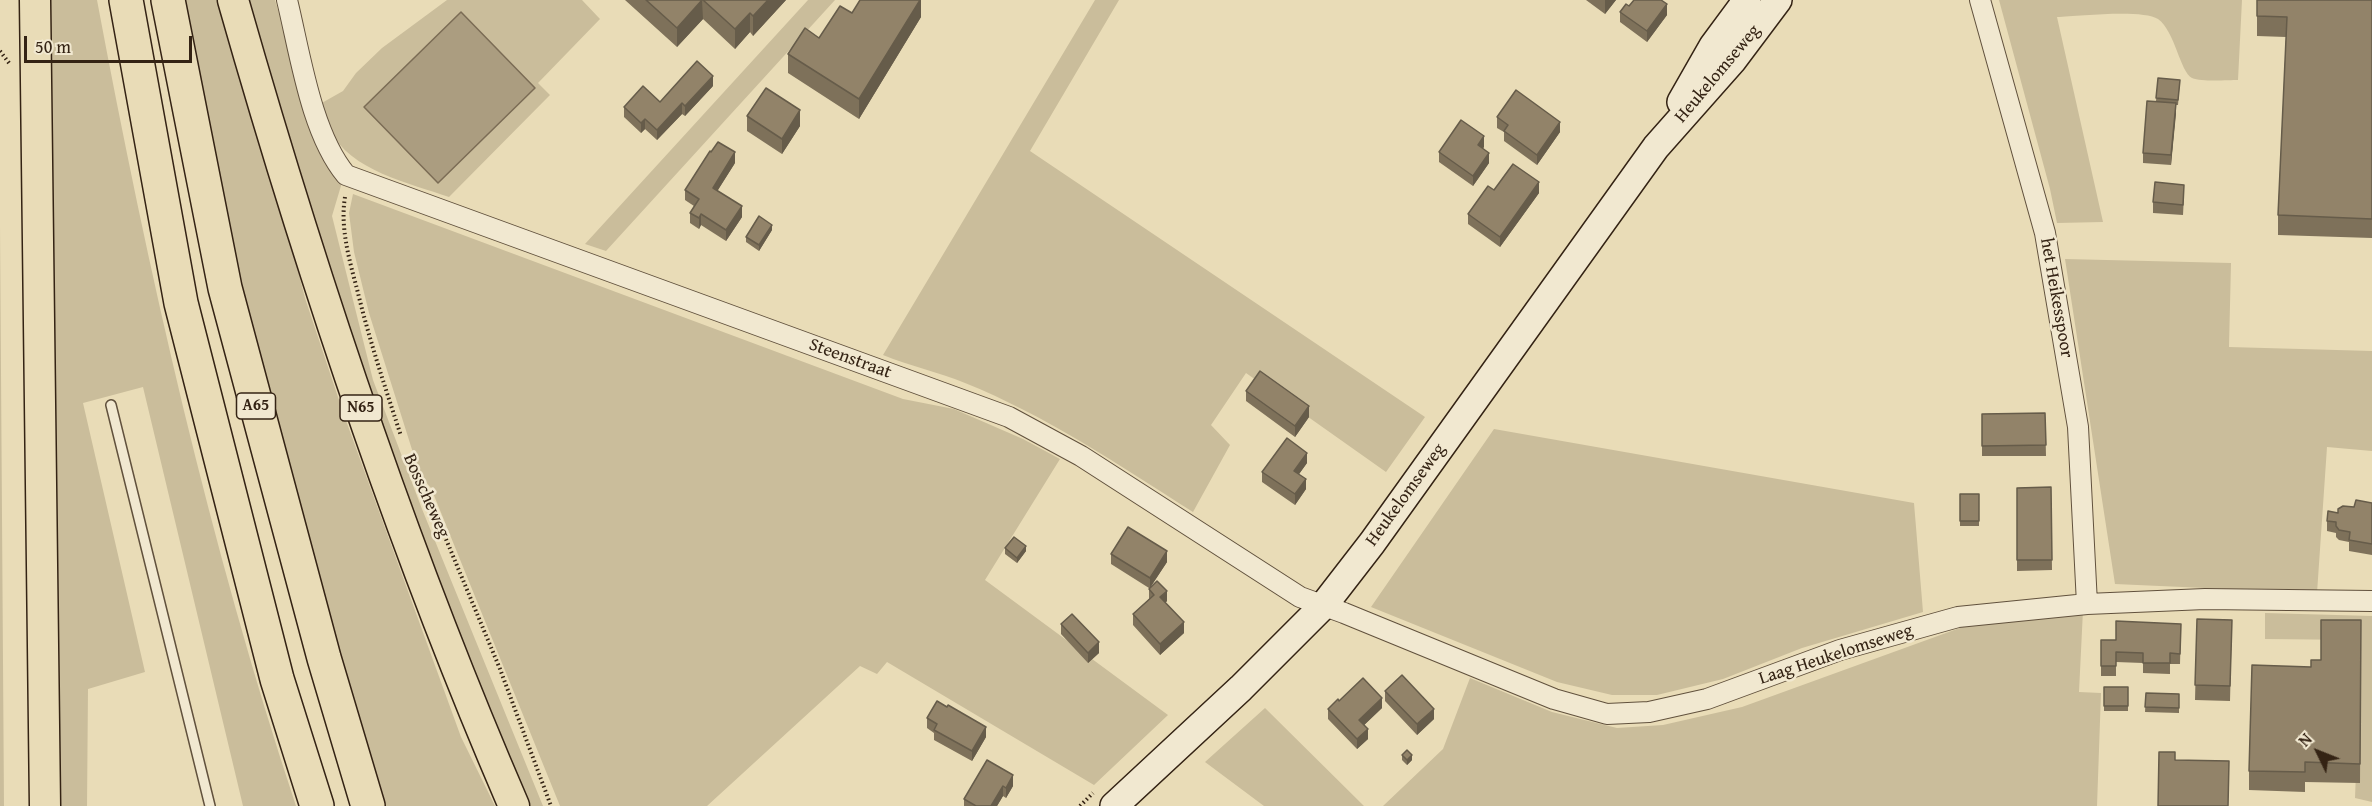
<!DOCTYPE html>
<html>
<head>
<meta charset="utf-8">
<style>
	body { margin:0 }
	#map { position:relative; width:2372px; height:806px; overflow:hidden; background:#e9dcb7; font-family:"Gentium Book Plus",serif }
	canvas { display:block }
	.north { position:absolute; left:2288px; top:722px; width:60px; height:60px; -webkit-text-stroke:4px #f1e8d0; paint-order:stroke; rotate:313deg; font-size:16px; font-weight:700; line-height:24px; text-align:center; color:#342314 }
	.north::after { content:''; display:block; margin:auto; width:21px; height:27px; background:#342314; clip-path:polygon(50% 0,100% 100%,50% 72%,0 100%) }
	.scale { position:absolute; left:24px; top:36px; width:168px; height:27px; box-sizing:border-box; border:3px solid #342314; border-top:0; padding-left:8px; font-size:18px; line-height:21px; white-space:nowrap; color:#342314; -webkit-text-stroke:4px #f1e8d0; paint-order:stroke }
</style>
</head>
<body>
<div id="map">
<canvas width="2372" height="806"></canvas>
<div class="north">N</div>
<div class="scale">50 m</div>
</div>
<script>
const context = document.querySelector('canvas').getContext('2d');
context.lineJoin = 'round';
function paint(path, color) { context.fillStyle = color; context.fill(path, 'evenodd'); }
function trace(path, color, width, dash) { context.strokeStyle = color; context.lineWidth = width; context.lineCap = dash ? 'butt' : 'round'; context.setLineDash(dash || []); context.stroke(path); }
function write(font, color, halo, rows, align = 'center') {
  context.font = font + ' "Gentium Book Plus",serif'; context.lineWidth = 5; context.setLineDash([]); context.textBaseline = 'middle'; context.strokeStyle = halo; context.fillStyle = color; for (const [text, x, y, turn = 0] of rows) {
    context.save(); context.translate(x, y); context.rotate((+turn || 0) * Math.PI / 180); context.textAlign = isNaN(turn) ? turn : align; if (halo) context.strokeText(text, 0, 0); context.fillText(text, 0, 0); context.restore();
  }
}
paint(new Path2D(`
	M46 0H97C148 272 209 543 296 806H243L143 387 83 403 145 672 88 689 87 806H51Z
	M182 0H225L263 135 305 298 344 415 461 737 495 806H385L294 497 246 313Z
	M243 0H275L309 111 343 179 332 216 373 380 422 509 543 806H528L398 480 322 244 286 124 257 48Z
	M447 0H582L600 19 538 83 550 95 449 197C410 183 350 171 330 130 326 122 323 112 320 104L343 91 356 73 382 48Z
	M808 0H835L606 251 585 244Z
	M1095 0H1119L1030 151 1425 417 1386 472 1246 373 1211 425 1230 445 1193 512C1119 465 1047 416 965 383 938 372 910 366 883 355Z
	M1999 0H2242L2238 80C2227 80 2202 82 2192 78 2180 72 2175 31 2158 19 2143 9 2078 16 2057 17L2103 222 2057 223 2050 189Z
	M353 194 903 399 954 409 1023 439 1060 459 985 580 1168 715 1094 785 887 662 877 674 860 666 707 806H560L431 488 420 475 369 313 354 252 349 213Z
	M0 226 4 806H0Z
	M2065 259 2231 263 2229 347 2372 351V451L2327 447 2317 593 2115 584Z
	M1494 429 1914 503 1923 612 1802 648 1723 679 1657 695H1612L1557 682 1371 607Z
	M2083 610 2079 692 2101 693 2097 806H1383L1443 749 1470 678 1552 712 1617 728 1663 725 1742 707 1968 625Z
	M2265 613 2372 616V802L2355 798 2361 640 2265 639Z
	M1265 708 1364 806H1264L1205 762Z`), '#cabd9b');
const water = new Path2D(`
	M461 12 535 88 438 183 364 107Z`);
paint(water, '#ab9d80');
trace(water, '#7b6c55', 1.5);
const lane = new Path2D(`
	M111 405 210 806`);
const street = new Path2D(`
	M287 0C300 53 311 133 346 175L1009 417 1081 456 1300 597 1344 613 1554 699 1607 714 1649 712 1707 699 1840 650 1958 617 2087 604 2205 599 2372 601
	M1980 0 2045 233 2078 427 2087 604`);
const secondary = new Path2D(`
	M1681 102 1713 46 1747 0
	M1114 806 1241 688 1324 605 1372 543 1656 147 1733 60 1778 0`);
const primary = new Path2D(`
	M35 0 45 806
	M233 0C311 274 401 545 514 806`);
const highway = new Path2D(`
	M126 0 181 303 277 679 317 806
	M168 0 225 288 324 658 368 806`);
trace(lane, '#61513d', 12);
trace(street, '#61513d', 22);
trace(secondary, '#342314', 30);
trace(primary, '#342314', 33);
trace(highway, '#342314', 36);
trace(new Path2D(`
	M0 51 9 63
	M345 197C340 227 349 259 357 289 369 339 385 387 401 436
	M408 458 418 485 433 508 500 669 551 806
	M1080 806 1093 793`), '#342314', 4, [1.5, 3]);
trace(lane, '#f1e8d0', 9);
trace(street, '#f1e8d0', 20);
trace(secondary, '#f1e8d0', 27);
trace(primary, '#e9dcb7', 30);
trace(highway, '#e9dcb7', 33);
paint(new Path2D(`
	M625 0H786L753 36 750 32 735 49 703 19 677 47Z
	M921 0V17L859 119 788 73V54L819 38 852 13Z
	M1586 0H1616L1605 14Z
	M2257 0H2372V238L2278 235V215L2286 37 2257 36Z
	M1629 6 1667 15 1647 42 1620 22V12Z
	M2158 78 2180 80 2178 105H2176L2171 165 2143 163V153L2156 101Z
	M713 86 685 116 682 114 657 140 645 129 641 133 624 117V107L660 102Z
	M747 116 800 126 782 154 747 131Z
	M1497 117 1560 132 1537 165 1504 141V132L1497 128Z
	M1484 147 1483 148 1489 163 1473 186 1439 162V152Z
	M735 163 717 191 742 217 726 241 701 225 699 229 690 223V213L694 206 685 200V190Z
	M1494 190 1539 193 1500 247 1468 224V214Z
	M2184 195 2183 215 2153 213V202Z
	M772 230 759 251 746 242V237Z
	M1246 391 1309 417 1295 437 1246 401Z
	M2045 413 2046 456H1982V414Z
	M1307 463 1299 474 1306 489 1295 505 1262 482V472Z
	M2051 487 2052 570 2017 571V488Z
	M1960 494H1979V526H1960Z
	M2372 503V555L2349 551V542L2339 540 2336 537V533L2327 531V521L2354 507Z
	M1005 548 1026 551 1017 563 1005 554Z
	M1111 554 1167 562 1151 586 1167 601 1165 603 1184 633 1160 655 1133 625V614L1149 599V588L1111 564Z
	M2197 619 2232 620 2230 701 2195 700Z
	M2361 620 2360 783 2305 782V792L2249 790V771L2311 667 2321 660Z
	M1061 624 1099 653 1088 663 1061 634Z
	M2181 624 2180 664H2170V674L2143 673V663L2116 662V676H2101V666L2116 640Z
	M2104 687H2128V711H2104Z
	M1385 691 1434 719 1417 735 1385 701Z
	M2146 693 2179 694V713L2145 712Z
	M1339 701 1382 708 1364 725 1368 739 1357 749 1328 719V709Z
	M947 707 986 737 972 761 934 740V733L927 728V718Z
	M1402 755 1412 760 1407 765 1402 760Z
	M987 760 1013 786 1006 798 1003 796 997 806H964V799Z`), '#7e715a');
paint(new Path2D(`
	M702 0 703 19 677 47V28Z
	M768 0H786L753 36V16Z
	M920 0H921V17L859 119V99Z
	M1605 0H1616L1605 14Z
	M1667 4V15L1647 42V31Z
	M750 13V32L735 49V29Z
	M713 76V86L685 116V106Z
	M682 103V114L657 140V130Z
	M2176 103V114L2171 165V155Z
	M800 110V126L782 154V139Z
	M645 119V129L641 133V123Z
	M1560 122V132L1537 165V155Z
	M1484 136V147L1478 155V145Z
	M735 152V163L713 198V188Z
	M1489 153V163L1473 186V176Z
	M1539 182V193L1500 247V237Z
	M742 206V217L726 241V230Z
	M701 214V225L699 229V218Z
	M772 225V230L759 251V245Z
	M1309 406V417L1295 437V426Z
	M1307 453V463L1294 481V471Z
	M1306 479V489L1295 505V494Z
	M1026 546V551L1017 563V558Z
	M1167 551V562L1150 588V578Z
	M1167 591V601L1160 608V597Z
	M1184 622V633L1160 655V644Z
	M1099 642V653L1088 663V653Z
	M1382 698V708L1359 730V720Z
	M1434 709V719L1417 735V724Z
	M986 727V737L972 761V751Z
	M1368 729V739L1357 749V739Z
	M1412 755V760L1407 765V760Z
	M1013 775V786L1006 798V788Z
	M1003 786V796L997 806H991Z`), '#665c4a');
const building = new Path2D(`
	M646 0H702L677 28Z
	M703 0H768L753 16 750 13 735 29Z
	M860 0H920L859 99 788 54 805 28 819 38 840 6 852 13Z
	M1634 0H1661L1667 4 1647 31 1620 12 1626 4 1629 6Z
	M2257 0H2372V219L2278 215 2287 17 2257 16Z
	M697 61 713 76 685 106 682 103 657 130 645 119 641 123 624 107 643 86 660 102Z
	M2158 78 2180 80 2178 100 2156 98Z
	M766 88 800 110 782 139 747 116Z
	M1516 90 1560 122 1537 155 1504 131 1508 125 1497 117Z
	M2147 101 2176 103 2171 155 2143 153Z
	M1461 120 1484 136 1478 145 1489 153 1473 176 1439 152Z
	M718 142 735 152 713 188 742 206 726 230 701 214 699 218 690 213 699 199 685 190 710 151 711 152Z
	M1513 164 1539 182 1500 237 1468 214 1488 186 1494 190Z
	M2155 182 2184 185 2183 205 2153 202Z
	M759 216 772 225 759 245 746 237Z
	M1260 371 1309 406 1295 426 1246 391Z
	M2045 413 2046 445 1982 446V414Z
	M1287 438 1307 453 1294 471 1306 479 1295 494 1262 472Z
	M2051 487 2052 560H2017V488Z
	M1960 494H1979V521H1960Z
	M2356 500 2372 503V544L2349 540 2350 532 2339 530 2336 526V522L2327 521 2328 511 2338 513V509L2343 506 2354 507Z
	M1128 527 1167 551 1150 578 1111 554Z
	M1014 537 1026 546 1017 558 1005 548Z
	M1157 581 1167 591 1160 597 1184 622 1160 644 1133 614 1154 595 1149 589Z
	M1072 614 1099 642 1088 653 1061 624Z
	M2197 619 2232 620 2230 686 2195 685Z
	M2321 620H2361L2360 764 2305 762V772L2249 771 2252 665 2311 667V660H2321Z
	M2116 621 2181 624 2180 654 2170 653V663H2143V653L2116 652V666H2101V640H2116Z
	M1402 675 1434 709 1417 724 1385 691Z
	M1363 678 1382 698 1359 720 1368 729 1357 739 1328 709 1338 699 1339 701Z
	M2104 687H2128V706H2104Z
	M2146 693 2179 694V708L2145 707Z
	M937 701 947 707 948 705 986 727 972 751 934 730 937 724 927 718Z
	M1407 750 1412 755 1407 760 1402 755Z
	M2159 752H2175V760L2229 761 2228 806H2158Z
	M987 760 1013 775 1006 788 1003 786 991 806H976L964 799Z`);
paint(building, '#928369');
trace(building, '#665c4a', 1.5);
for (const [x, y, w] of [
	[256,406,39],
	[361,408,42]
]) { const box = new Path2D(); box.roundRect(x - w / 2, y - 13, w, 26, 4.5); context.fillStyle = '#f1e8d0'; context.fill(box); trace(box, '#342314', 1.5); }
write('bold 16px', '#342314', null, [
	["A65",256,406],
	["N65",361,408]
]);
write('18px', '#342314', '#f1e8d0', [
	["Heukelomseweg",1718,74,-50],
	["het Heikesspoor",2056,298,80],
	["Steenstraat",850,359,20],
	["Heukelomseweg",1406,495,-54],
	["Bosscheweg",426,496,66],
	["Laag Heukelomseweg",1836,655,-18]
]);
</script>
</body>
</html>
